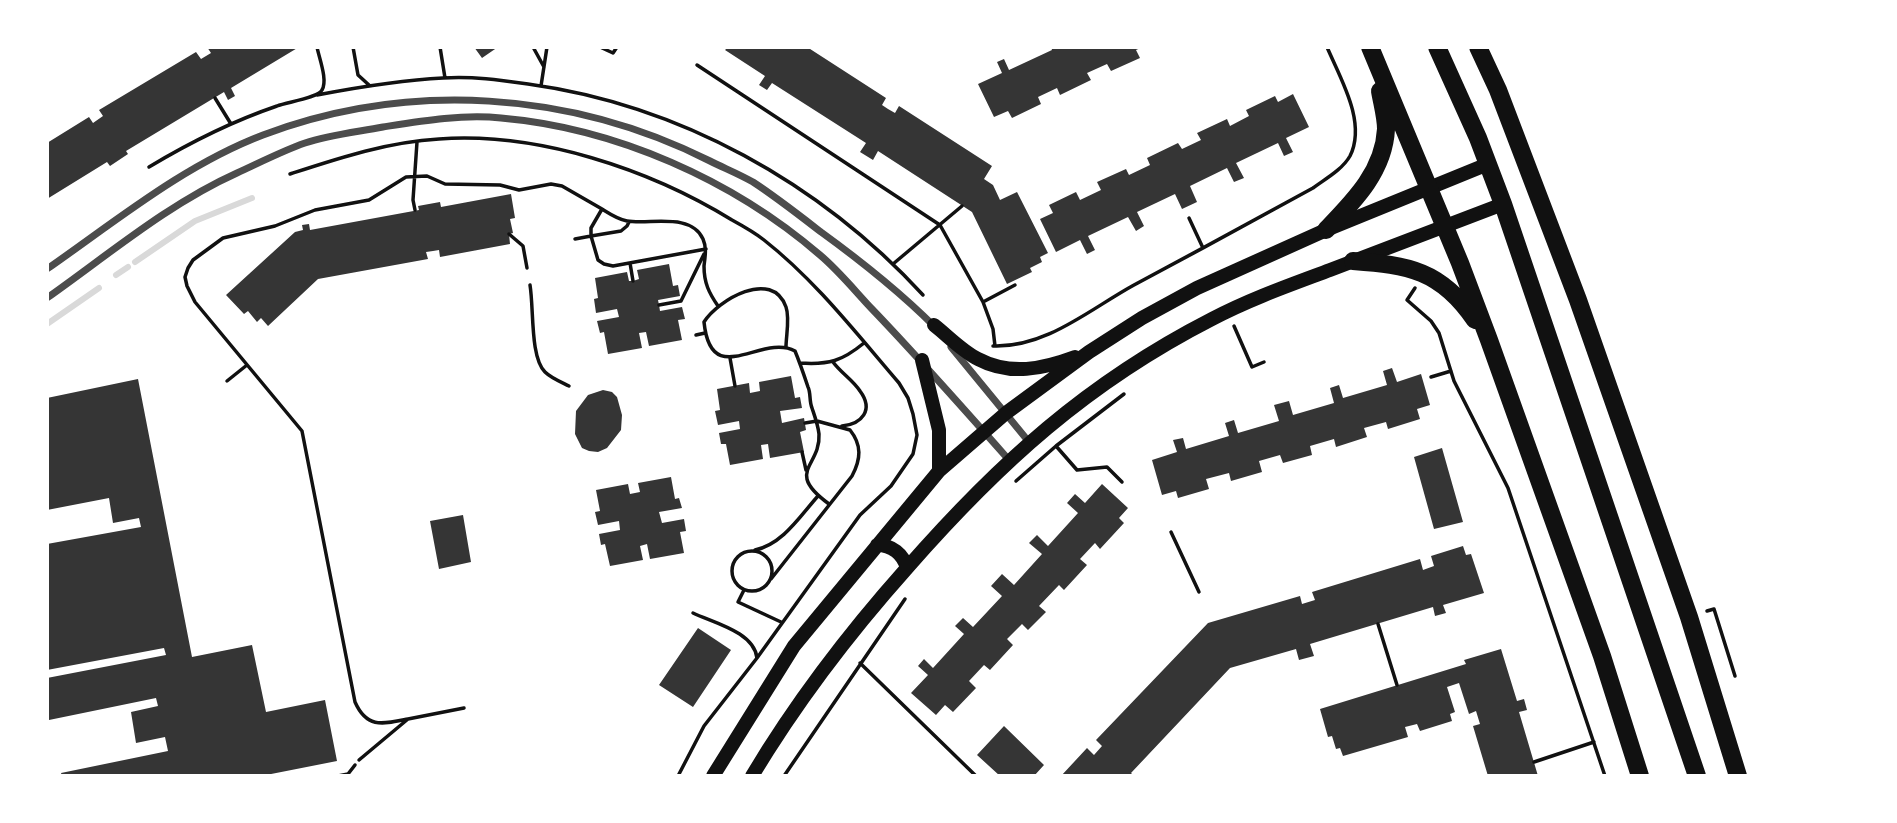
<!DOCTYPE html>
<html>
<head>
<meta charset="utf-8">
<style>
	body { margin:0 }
	#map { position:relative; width:1897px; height:823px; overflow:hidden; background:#fff; font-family:Manrope,sans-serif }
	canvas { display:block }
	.frame { position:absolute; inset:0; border:49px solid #fff; pointer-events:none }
</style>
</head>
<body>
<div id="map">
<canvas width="1897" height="823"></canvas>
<div class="frame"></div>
</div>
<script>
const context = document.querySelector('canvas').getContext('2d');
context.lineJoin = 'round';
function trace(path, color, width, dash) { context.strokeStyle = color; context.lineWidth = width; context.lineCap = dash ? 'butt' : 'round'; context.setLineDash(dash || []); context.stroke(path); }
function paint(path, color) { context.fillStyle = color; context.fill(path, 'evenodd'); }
trace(new Path2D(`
	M135 262 195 221 252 198
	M116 275 128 267
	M47 324 99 288`), '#d9d9d9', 6);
paint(new Path2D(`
	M207 47H299L231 88 235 96 228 100 224 92 126 151 128 154 110 166 107 162 47 199V143L89 117 93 123 103 116 99 110 196 52 201 59 211 53Z
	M474 47H498L482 58Z
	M728 47H807L886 98 882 105 888 109 895 113 899 106 992 166 984 179 993 185 1000 200 1017 192 1048 253 1040 257 1042 262 1030 268 1032 272 1007 284 972 212 878 151 873 160 860 152 866 143 772 83 767 90 759 85 765 76 725 50Z
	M1051 47H1143L1136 50 1140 58 1111 71 1107 64 1087 73 1091 80 1060 95 1057 88 1038 97 1041 104 1012 118 1008 111 994 117 978 84 1002 73 997 62 1004 59 1009 70 1052 50Z
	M1293 94 1309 127 1286 138 1293 152 1284 156 1278 143 1236 163 1244 178 1234 182 1227 168 1190 186 1197 202 1182 209 1175 194 1137 212 1144 226 1136 231 1128 217 1088 236 1095 250 1087 254 1080 240 1056 252 1040 219 1053 213 1049 205 1076 192 1080 200 1101 190 1097 182 1126 169 1129 175 1150 165 1147 158 1178 143 1182 149 1201 140 1197 133 1227 119 1230 126 1249 116 1246 110 1275 96 1278 102Z
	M511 194 515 218 510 219 513 233 509 234 510 244 440 257 439 250 433 251 426 252 428 259 318 279 268 326 261 318 257 322 248 311 244 314 226 295 295 232 303 230 302 225 309 224 310 230 419 210 418 206 440 202 441 207Z
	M669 264 673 286 678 285 680 296 658 300 659 305 660 311 682 307 685 319 678 320 682 340 649 346 646 332 639 333 642 348 608 354 604 332 600 333 597 321 619 317 617 309 596 313 594 299 598 298 595 278 627 272 629 281H633L639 279 637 270Z
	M1392 368 1397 382 1421 374 1430 405 1417 409 1420 419 1388 429 1386 422 1364 428 1367 437 1336 447 1334 439 1310 446 1312 455 1283 463 1280 455 1259 461 1262 472 1231 481 1229 473 1206 479 1209 489 1178 498 1176 491 1162 495 1152 460 1177 452 1173 440 1183 438 1186 449 1229 436 1225 423 1234 420 1238 433 1279 421 1274 405 1289 401 1293 415 1334 403 1330 388 1339 385 1343 398 1387 385 1383 371Z
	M791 376 795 398 800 397 802 408 780 411 782 423 804 418 806 430 800 432 804 452 770 458 768 444 761 445 763 459 730 465 726 444H721L719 433 740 429 739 421 718 425 715 411 720 410 717 389 749 383 750 393 760 391 759 382Z
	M138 379 192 657 252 645 266 712 325 700 337 761 261 776H62L61 773 168 751 165 737 136 743 131 712 158 706 156 698 49 720 47 711V678L166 655 164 648 47 670V544L141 527 139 518 113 523 109 498 47 510V398Z
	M603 390 612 392 617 397 622 415 621 430 607 448 598 452 589 451 582 448 575 434 576 411 588 395Z
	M1442 448 1463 522 1434 529 1414 457Z
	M671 477 675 499 679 498 682 508 659 512 662 523 684 519 686 531 680 532 684 553 650 559 647 544 640 546 643 560 610 566 605 544 601 545 599 534 620 530 619 521 598 525 595 512 600 511 596 490 628 484 630 494 640 492 638 483Z
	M1102 484 1128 508 1119 518 1124 523 1100 549 1095 543 1080 559 1087 565 1064 590 1059 585 1039 606 1046 612 1028 630 1022 624 1007 639 1013 645 990 670 984 665 969 681 976 688 953 712 945 705 936 715 911 693 928 675 918 666 924 659 933 668 964 634 955 626 963 618 973 627 1002 596 991 586 1002 574 1014 585 1042 554 1029 543 1037 535 1048 546 1078 513 1067 503 1075 494 1085 503Z
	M463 515 471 562 439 569 430 521Z
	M1463 546 1466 555 1471 554 1484 593 1443 605 1446 613 1435 616 1433 607 1310 644 1314 656 1299 660 1296 649 1230 668 1131 773 1134 776H1061L1087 748 1094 755 1102 746 1096 740 1208 623 1300 596 1302 604 1315 600 1312 592 1420 559 1423 570 1434 566 1431 556Z
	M698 628 731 650 693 707 659 685Z
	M1501 649 1517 701 1524 699 1527 710 1519 712 1538 776H1488L1473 726 1480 724 1476 711 1469 714 1459 683 1447 687 1455 712 1450 714 1452 721 1420 731 1417 724 1405 727 1408 737 1343 756 1340 748 1336 749 1332 736 1328 737 1320 709 1466 664 1464 660Z
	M1004 726 1044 765 1034 776H1000L977 755Z`), '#353535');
trace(new Path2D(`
	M353 47 358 75 369 85
	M440 47 445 78
	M533 47 544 67
	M600 47 613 53 617 47
	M697 65 940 225 983 302 1015 285
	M541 86 547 47
	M317 95C359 87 401 80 443 78 472 76 500 80 528 84 680 105 820 183 923 295
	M215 98 231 124
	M149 167C189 143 233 121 277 106 287 102 318 98 322 90 328 80 319 58 317 47
	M290 174C339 158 387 142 439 139 538 132 649 169 732 220 743 226 754 232 764 240 815 280 856 333 899 383L908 398 913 414 917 435 913 454 891 486 860 515 757 658
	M602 209C610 214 617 219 627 221 649 225 691 212 703 239 707 248 705 257 704 266 704 283 709 293 718 306
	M415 210 413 200 417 142
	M1189 218 1203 248
	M629 222 627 226 621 231 591 236 598 260 604 264 613 266 706 249
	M509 234 523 246 527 268
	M630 263 633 281
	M893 264 962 206
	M530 285C534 309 530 357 545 372 551 378 561 382 569 386
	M1415 288 1407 300 1431 321 1439 333 1454 381 1508 488 1605 776
	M983 302 993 329 995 346
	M659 305 681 301 704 254
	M1234 326 1252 367 1264 362
	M696 335 705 333
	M993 346C1046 348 1090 309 1134 285 1194 253 1253 221 1313 188 1325 179 1342 170 1350 156 1367 122 1340 78 1327 47
	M786 347C786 336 790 318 786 307 772 268 718 300 704 322 711 391 761 333 795 351 800 363 804 375 808 387 811 393 809 401 812 408 815 417 818 425 819 434 821 467 784 471 829 504
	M730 358 735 386
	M833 362C841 373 853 380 860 391 874 410 862 424 842 426
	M800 363C829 365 842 361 864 343
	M1431 377 1451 371
	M227 381 247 365
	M1056 446 1077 470 1107 467 1122 482
	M802 452 806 470
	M1016 481 1056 446 1124 394
	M1171 532 1199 592
	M755 550C783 544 800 516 818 496
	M732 571a20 20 0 1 1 40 0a20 20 0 1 1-40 0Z
	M771 579 852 476C861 459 862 445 850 430L817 421 805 423
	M744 590 738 602 781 622
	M1707 611 1714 609 1735 676
	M1378 624 1397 685
	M860 663 976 776
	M408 719C383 724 367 729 355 702L302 431 195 302 187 286 185 277 188 268 193 260 223 238 275 226 315 210 369 200 406 177 427 176 445 184 500 185 519 190 551 184 562 186 602 209 591 228V236L575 239
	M359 760 408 719 464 708
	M1534 762 1594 742
	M338 776 348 774 355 765
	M678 776 704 726 757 658C754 632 714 623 693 613
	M784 776 905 599`), '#111', 3.5);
trace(new Path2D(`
	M47 269C116 221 184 165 263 135 409 80 571 91 710 161 724 168 739 174 753 182 776 197 799 215 821 232 861 261 900 292 935 327
	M47 298C108 255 168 204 237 173 259 163 282 151 305 143 329 135 357 132 383 127 421 121 462 114 501 118 616 128 733 180 820 255 839 271 855 291 872 309 919 358 964 409 1009 460
	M951 347 1029 442`), '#4c4c4c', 7);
trace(new Path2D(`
	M934 325C948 336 962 351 978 359 1010 376 1043 369 1075 357
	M922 360 939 430V471
	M877 545C892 545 903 554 907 568
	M713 776 794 646 939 471 1006 413 1089 352 1142 318 1197 288 1326 230 1488 164
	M752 776C797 701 849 633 907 568 999 463 1087 383 1212 319 1250 299 1290 285 1330 270 1387 248 1445 226 1503 204`), '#111', 14);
trace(new Path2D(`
	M1370 47 1460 263 1489 340 1602 656 1640 776
	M1437 47 1478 138 1503 204 1697 776
	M1478 47 1498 90 1578 300 1689 617 1738 776
	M1326 230C1354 201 1384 171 1386 129 1386 117 1382 103 1380 91
	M1353 261C1408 265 1441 270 1475 320`), '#111', 18);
</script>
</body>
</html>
